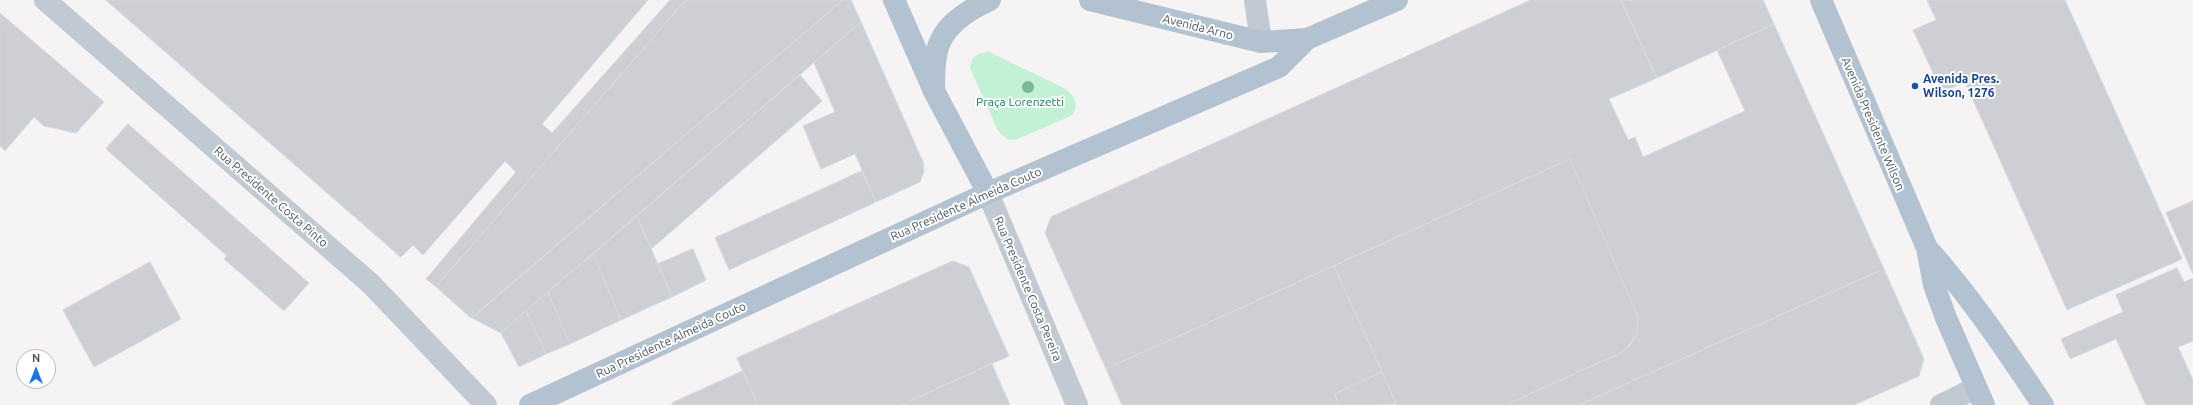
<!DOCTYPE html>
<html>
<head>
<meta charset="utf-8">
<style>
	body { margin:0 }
	#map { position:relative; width:2193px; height:405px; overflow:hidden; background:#f5f3f3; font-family:Ubuntu,sans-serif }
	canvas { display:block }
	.north { position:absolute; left:16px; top:349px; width:40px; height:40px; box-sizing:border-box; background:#fff; border:1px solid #b7bbc0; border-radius:50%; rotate:0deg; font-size:11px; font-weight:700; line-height:16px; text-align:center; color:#4a5661 }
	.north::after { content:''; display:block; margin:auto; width:14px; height:18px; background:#1a73e8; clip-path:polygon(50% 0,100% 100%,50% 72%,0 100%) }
</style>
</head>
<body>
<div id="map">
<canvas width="2193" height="405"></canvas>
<div class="north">N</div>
</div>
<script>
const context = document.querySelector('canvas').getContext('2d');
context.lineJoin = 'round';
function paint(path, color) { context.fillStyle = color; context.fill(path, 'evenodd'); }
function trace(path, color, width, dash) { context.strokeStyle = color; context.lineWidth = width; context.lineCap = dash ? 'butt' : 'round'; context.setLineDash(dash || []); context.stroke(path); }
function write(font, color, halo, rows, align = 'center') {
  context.font = font + ' Ubuntu,sans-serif'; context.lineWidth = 4; context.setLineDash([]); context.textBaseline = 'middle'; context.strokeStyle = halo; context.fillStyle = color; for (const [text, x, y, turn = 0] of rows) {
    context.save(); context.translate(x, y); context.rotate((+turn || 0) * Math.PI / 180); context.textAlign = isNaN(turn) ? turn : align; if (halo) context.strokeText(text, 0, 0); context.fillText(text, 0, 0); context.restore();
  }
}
paint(new Path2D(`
	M989 52 1066 89C1075 97 1080 106 1071 116L1015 140 1007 139 998 131 970 68C971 56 978 52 989 52Z`), '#c3f1d5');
const building = new Path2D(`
	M106 0H648L542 124 552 133 670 0H686L436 287 426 279 516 172 505 161 423 255 413 245 401 257Z
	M686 0H843L471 318 436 287Z
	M843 0H851L861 22 526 311 501 333 472 318Z
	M1531 0H1621L1657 78 1609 99 1628 140 1635 137 1643 157 1745 111 1717 50 1774 24 1884 269 1579 405H1505L1623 352 1637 334 1638 317 1570 159 1106 369 1045 233 1051 217Z
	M1621 0H1763L1774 24 1657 78Z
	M1927 0H2065L2182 259 2067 310 1965 82 1942 92 1913 30 1936 20Z
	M0 13 104 102 76 133 44 126 34 117 5 151 0 146Z
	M861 22 923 162 924 171 920 182 876 202 855 154 821 169 803 126 835 112 814 63Z
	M800 75 822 101 651 249 637 216Z
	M128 124 309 283 284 311 224 259 227 256 106 149Z
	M1570 159 1638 317 1637 334 1630 345 1623 352 1505 405H1397L1334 266Z
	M862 171 876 202 729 270 715 238Z
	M2193 201V274L2166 213Z
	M637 216 672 297 621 320 593 254Z
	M693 249 706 280 672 297 658 264Z
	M593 254 621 320 570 344 548 292Z
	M953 261 969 267 1009 356 901 405H758L737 358Z
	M150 262 181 319 94 367 63 310Z
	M1334 266 1382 372 1335 394 1339 405H1122L1106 369Z
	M2177 268 2184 282 2193 278V341L2178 347 2193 380V405H2146L2116 339 2070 359 2061 339 2123 312 2116 295Z
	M1884 269 1924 359 1919 376 1854 405H1579Z
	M548 292 570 344 546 354 526 311Z
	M526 311 546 354 519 367 501 333Z
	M992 364 1010 405H901Z
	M743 371 758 405H672V403Z
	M1382 372 1396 404 1339 405 1335 394Z`);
paint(building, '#cdcfd5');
trace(building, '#d7d9de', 1);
trace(new Path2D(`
	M45 0 371 284 486 405
	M1255 0 1261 42
	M988 193 1077 405
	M1941 405 1976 388`), '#c1cad2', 22);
trace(new Path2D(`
	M894 0 934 91 988 193
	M1090 0 1261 42 1307 39
	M1821 0 1927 248 1934 285 1946 318 1984 405
	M934 87C934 77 934 66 936 56 940 27 966 11 990 0
	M1927 248C1971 297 2006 350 2043 405
	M530 405 988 193 1279 67 1307 39 1397 0`), '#b3c2d1', 22);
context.fillStyle = '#7bb799';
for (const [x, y] of [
	[1028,87]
]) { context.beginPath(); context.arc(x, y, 6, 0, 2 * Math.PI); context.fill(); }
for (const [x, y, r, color] of [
	[1915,86,4,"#1a4fb4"]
]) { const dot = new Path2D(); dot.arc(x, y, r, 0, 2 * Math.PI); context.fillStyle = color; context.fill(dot); trace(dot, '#fff', 1.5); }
write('12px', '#4a5661', '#fff', [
	["Avenida Arno",1198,27,14],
	["Avenida Presidente Wilson",1873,124,67],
	["Rua Presidente Costa Pinto",271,197,41],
	["Rua Presidente Almeida Couto",966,204,-24],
	["Rua Presidente Costa Pereira",1028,289,67],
	["Rua Presidente Almeida Couto",671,340,-25]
]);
write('bold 12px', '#164399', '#fff', [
	["Avenida Pres.",1923,79],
	["Wilson, 1276",1923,93]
], 'left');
write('12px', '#17864f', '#fff', [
	["Praça Lorenzetti",1020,102]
]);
</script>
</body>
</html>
